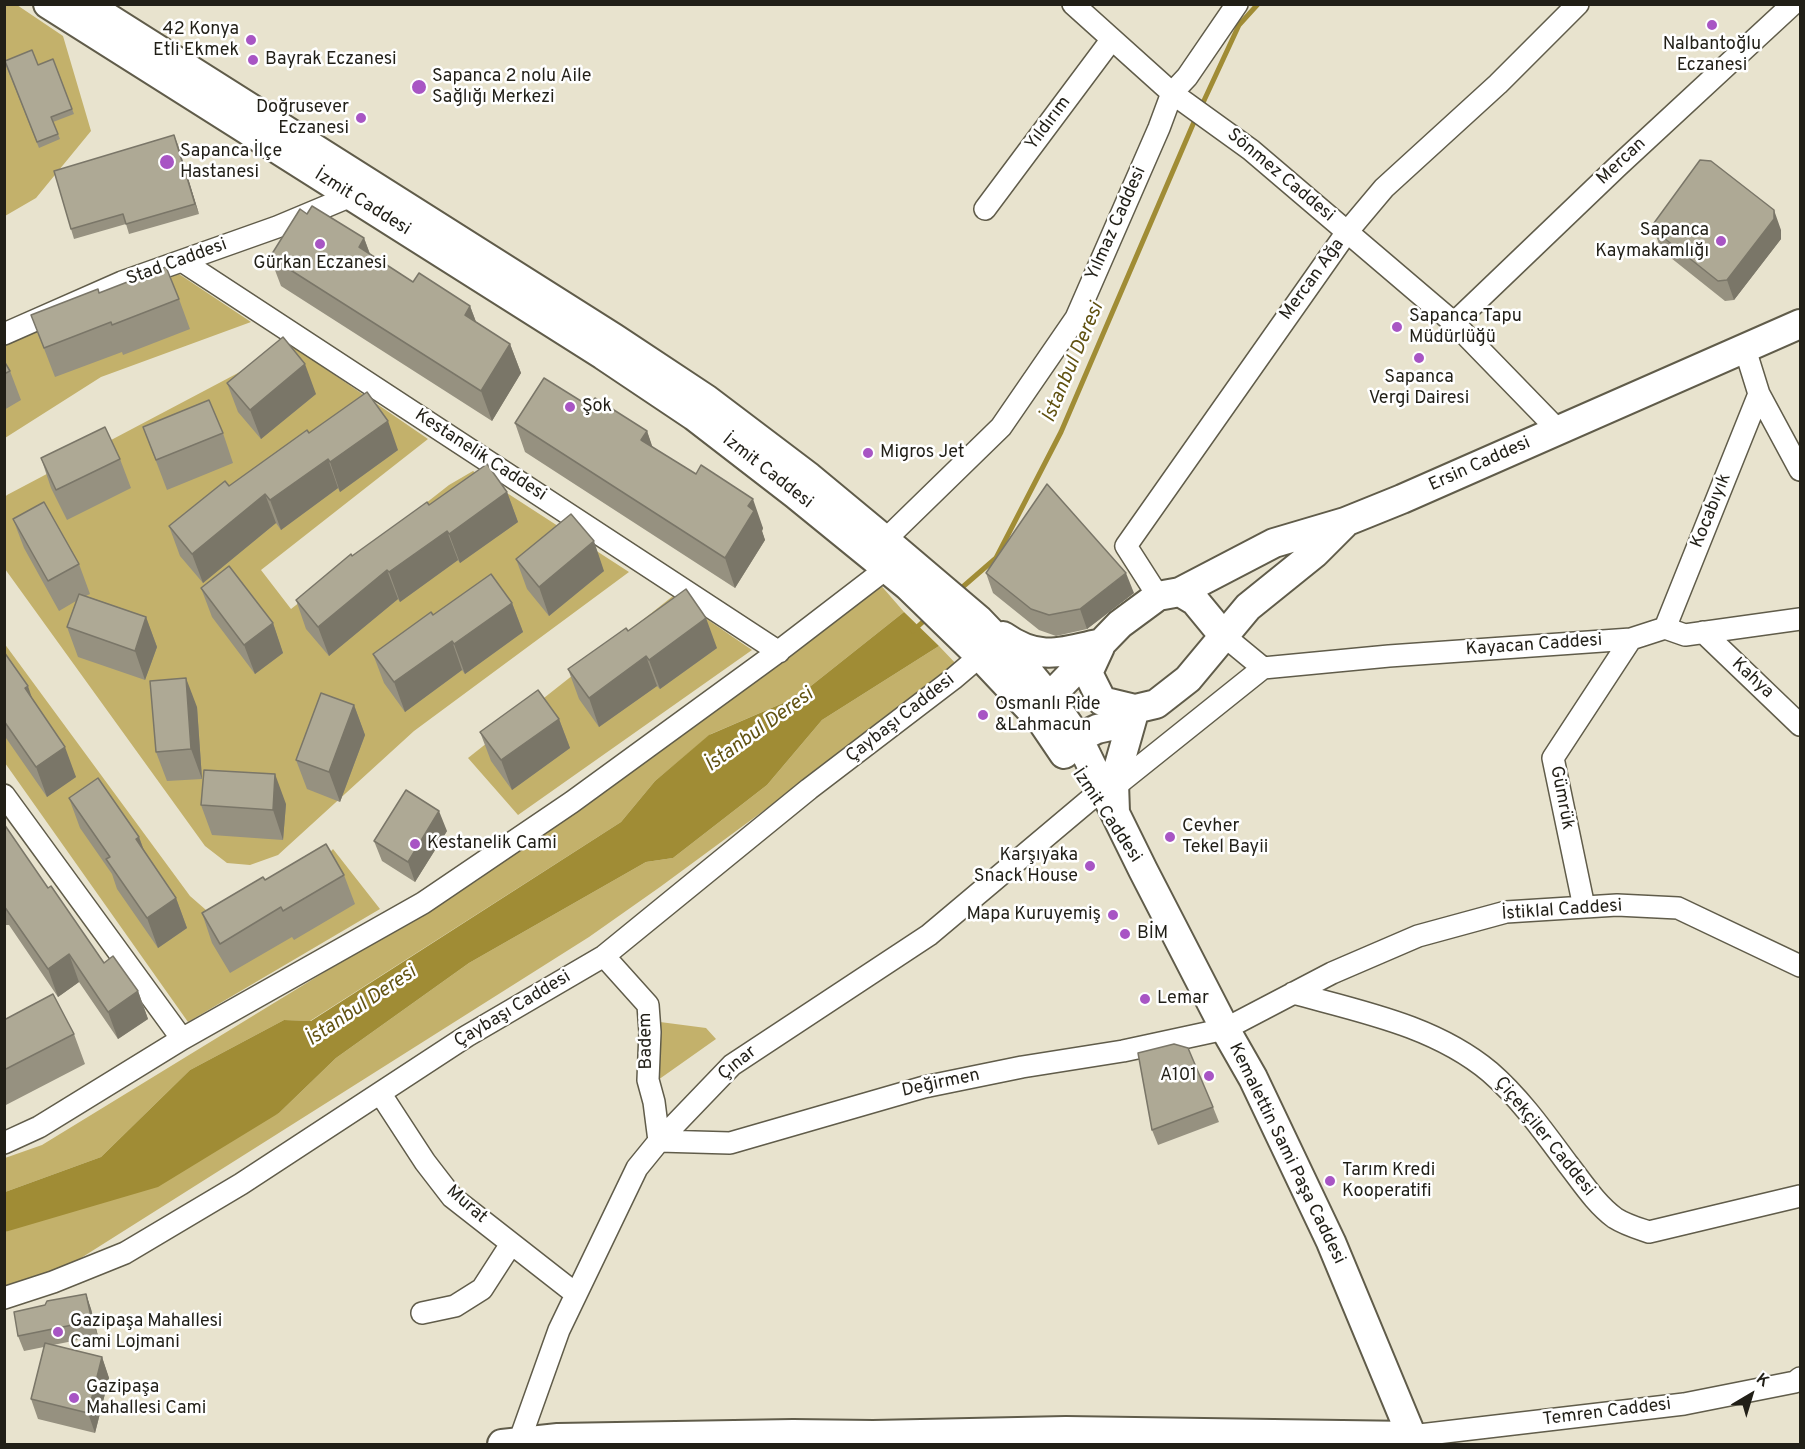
<!DOCTYPE html>
<html>
<head>
<meta charset="utf-8">
<style>
	body { margin:0 }
	#map { position:relative; width:1805px; height:1449px; overflow:hidden; background:#e8e3ce; font-family:Overpass,sans-serif }
	canvas { display:block }
	.frame { position:absolute; inset:0; border:6px solid #211f17; pointer-events:none }
	.north { position:absolute; left:1721px; top:1365px; width:60px; height:60px; -webkit-text-stroke:4px #fff; paint-order:stroke; rotate:38deg; font-size:16px; font-weight:700; line-height:24px; text-align:center; color:#211f17 }
	.north::after { content:''; display:block; margin:auto; width:21px; height:27px; background:#211f17; clip-path:polygon(50% 0,100% 100%,50% 72%,0 100%) }
</style>
</head>
<body>
<div id="map">
<canvas width="1805" height="1449"></canvas>
<div class="frame"></div>
<div class="north">K</div>
</div>
<script>
const context = document.querySelector('canvas').getContext('2d');
context.lineJoin = 'round';
function paint(path, color) { context.fillStyle = color; context.fill(path, 'evenodd'); }
function trace(path, color, width, dash) { context.strokeStyle = color; context.lineWidth = width; context.lineCap = dash ? 'butt' : 'round'; context.setLineDash(dash || []); context.stroke(path); }
function write(font, color, halo, rows, align = 'center') {
  context.font = font + ' Overpass,sans-serif'; context.lineWidth = 5; context.setLineDash([]); context.textBaseline = 'middle'; context.strokeStyle = halo; context.fillStyle = color; for (const [text, x, y, turn = 0] of rows) {
    context.save(); context.translate(x, y); context.rotate((+turn || 0) * Math.PI / 180); context.textAlign = isNaN(turn) ? turn : align; if (halo) context.strokeText(text, 0, 0); context.fillText(text, 0, 0); context.restore();
  }
}
paint(new Path2D(`
	M5 5H17L63 36 91 131 36 198 5 216Z
	M176 272 251 322 101 377 5 438V345Z
	M291 345 428 439 261 570 291 609 449 485 473 471 629 572 414 731 278 855 250 865 227 863 205 846 5 569 4 498 7 495Z
	M878 582 904 612 797 697 711 734 655 781 621 822 310 1021 284 1020 190 1070 101 1157 5 1192V1158L42 1145 354 954 478 880Z
	M673 596 752 650 518 815 468 758Z
	M4 643 190 896 206 910 231 915 312 872 333 849 380 909 188 1022 5 763Z
	M939 646 959 667 660 887 589 937 5 1306V1232L279 1113 336 1058 469 963 646 862 673 858 767 785 822 720Z
	M660 1022 706 1028 716 1039 658 1080Z`), '#c3b16b');
paint(new Path2D(`
	M904 612 939 646 822 720 767 785 673 858 646 862 469 963 336 1058 279 1113 158 1187 5 1232V1192L101 1157 190 1070 284 1020 311 1021 621 822 655 781 709 735 797 697Z`), '#a08c35');
trace(new Path2D(`
	M1201 107 1239 25 1258 4
	M958 591 996 558 1061 432 1197 115
	M913 631 928 617`), '#a08c35', 5);
const street = new Path2D(`
	M1073 4 1172 93 1251 150 1454 323 1558 430
	M985 209 1112 39
	M182 261 779 652
	M1454 323 1618 166 1793 4
	M4 334 122 282 277 227 351 196
	M1745 349 1759 394 1800 470
	M885 540 1001 427 1076 318 1159 128 1172 93 1187 77 1237 4
	M1158 596 1126 546 1347 232 1384 188 1498 84 1578 4
	M1665 628 1759 394
	M1703 632 1800 725
	M1223 635 1263 668 1389 656 1631 639 1665 628 1685 635 1800 619
	M1113 788 1263 668
	M4 795 182 1039
	M1584 907 1553 758 1631 639
	M604 956 648 1005 650 1032 648 1080 654 1102 659 1141
	M1293 993C1362 1012 1435 1026 1490 1072 1520 1098 1544 1132 1567 1163 1582 1182 1595 1203 1615 1218 1626 1225 1637 1228 1649 1232L1800 1196
	M380 1093 425 1162 452 1197 576 1294
	M659 1141 730 1143 924 1087 1022 1067 1123 1051 1225 1029 1332 973 1418 936 1506 912 1617 905 1678 908 1800 966
	M4 1143 39 1127 182 1039 423 903 572 802 775 654 887 568
	M4 1298 53 1282 125 1253 241 1184 467 1036 604 956 809 789 953 679 980 656
	M422 1313 455 1306 482 1289 511 1244
	M1411 1436 1684 1404 1795 1382 1800 1378
	M519 1442 559 1330 637 1168 659 1141 732 1065 929 935 1093 797`);
const secondary = new Path2D(`
	M48 4 603 355 694 416 795 494 908 586 980 656 1043 723 1064 754
	M86 4 614 338 706 399 809 477 885 540 979 620 1025 668 1049 697 1079 740 1143 870 1225 1029 1253 1078 1331 1242 1415 1444
	M1180 592 1195 601 1223 635
	M1003 636C1040 662 1061 652 1102 643
	M1100 647 1088 673 1102 701 1135 709 1156 704 1188 679 1248 607 1315 553 1344 524
	M1045 714 1049 697 1060 686 1120 624 1158 596 1180 592 1274 543 1345 522 1402 499 1800 324
	M1062 746 1097 729 1115 725 1135 709
	M1115 812 1114 783 1135 709
	M502 1444 558 1438 793 1434 873 1435 1066 1431 1411 1436`);
trace(street, '#605c4a', 24);
trace(secondary, '#605c4a', 32);
trace(street, '#fff', 21);
trace(secondary, '#fff', 28);
paint(new Path2D(`
	M53 59 74 114 53 122 60 139 39 148 6 66 38 65Z
	M174 135 199 214 129 234 126 224 74 239 71 229Z
	M307 214 364 238 370 254 413 282 470 306 476 322 510 344 521 373 492 421 281 286 270 257Z
	M1654 230H1781V239L1734 300 1725 301 1661 250Z
	M99 293 179 299 190 329 123 355 122 352 55 377 31 315Z
	M4 361 10 371 21 400 4 410Z
	M227 383 316 394 261 439 238 412Z
	M589 406 647 431 652 447 763 528 762 531 765 540 735 588 525 452 515 423Z
	M143 427 223 433 233 463 167 490Z
	M309 433 398 450 340 492 338 488 281 530 276 523 203 583 180 556 169 526Z
	M41 458 120 459 131 488 67 520 51 488Z
	M507 492 518 522 460 563 458 560 400 602 398 599 329 656 306 629 296 600 352 556 429 505Z
	M13 519 79 564 90 594 86 596 146 617 157 647 145 680 78 657 67 627 76 601 59 611 24 548Z
	M516 559 604 571 549 616 527 589Z
	M986 573 1134 593 1087 629 1056 636 1039 630 993 593Z
	M201 588 273 623 283 653 255 674 212 617Z
	M512 603 523 632 465 674 462 670 405 712 384 683 373 654 433 615Z
	M628 631 717 648 660 689 657 686 599 727 579 699 568 669Z
	M4 652 33 700 76 777 47 797 6 738 4 733Z
	M354 705 365 735 340 802 307 789 296 760Z
	M197 707 202 779 167 781 156 752Z
	M559 719 570 748 512 790 491 761 480 732Z
	M69 798 139 837 144 851 176 898 187 928 158 948 117 889 112 874 80 828Z
	M286 804 283 840 212 835 201 805Z
	M4 824 48 888 104 963 138 991 148 1019 118 1039 79 982 58 997 9 925H4Z
	M447 831 415 882 382 861 374 841Z
	M344 875 355 904 294 940 292 937 230 973 212 943 202 913 265 880Z
	M4 1020 74 1034 85 1064 4 1106Z
	M1213 1107 1219 1122 1158 1145 1152 1130Z
	M86 1294 91 1309 98 1336 53 1345 102 1357 109 1378 95 1433 38 1419 31 1399 44 1347 24 1351 18 1336 45 1305Z`), '#969180');
paint(new Path2D(`
	M174 135 178 145 199 214 195 204Z
	M1774 210 1781 230V239L1734 300 1727 280Z
	M364 238 375 268 359 247Z
	M470 306 481 335 465 315Z
	M510 344 521 373 492 421 481 391Z
	M305 364 316 394 261 439 250 410Z
	M388 421 398 450 340 492 330 462Z
	M647 431 657 460 641 440Z
	M328 459 338 488 281 530 270 500Z
	M507 492 518 522 460 563 449 534Z
	M265 494 276 523 203 583 192 554Z
	M753 499 763 528 762 531 765 540 735 588 725 558 748 506Z
	M447 531 458 560 400 602 389 572Z
	M594 541 604 571 549 616 539 587Z
	M387 570 398 599 329 656 318 627Z
	M1126 573 1134 593 1087 629 1080 609Z
	M512 603 523 632 465 674 454 644Z
	M146 617 157 647 145 680 135 651Z
	M706 618 717 648 660 689 649 660Z
	M273 623 283 653 255 674 244 645Z
	M452 641 462 670 405 712 394 682Z
	M646 656 657 686 599 727 589 698Z
	M186 678 197 707 202 779 191 749Z
	M28 686 38 716 25 688Z
	M354 705 365 735 340 802 329 772Z
	M559 719 570 748 512 790 501 760Z
	M65 747 76 777 47 797 36 767Z
	M275 774 286 804 283 840 273 810Z
	M439 811 447 831 415 882 408 862Z
	M139 837 150 867 136 839Z
	M176 898 187 928 158 948 147 918Z
	M69 954 79 982 58 997 48 969Z
	M138 991 148 1019 118 1039 108 1012Z
	M86 1294 91 1309 98 1336 92 1321Z
	M102 1357 109 1378 95 1433 88 1413Z`), '#7a7668');
const building = new Path2D(`
	M32 50 38 65 53 59 72 109 51 117 58 134 37 142 5 61Z
	M174 135 195 204 126 224 123 214 71 229 54 171Z
	M1700 160 1711 161 1774 210V219L1727 280 1718 281 1654 230V223Z
	M312 206 364 238 359 247 413 282 419 273 470 306 465 315 510 344 481 391 270 257 300 209 307 214Z
	M166 267 179 299 112 325 111 322 44 348 31 315 98 289 99 293Z
	M283 337 305 364 250 410 227 383Z
	M4 361 10 371 4 374Z
	M544 378 589 406 595 398 647 431 641 440 696 474 701 465 753 499 748 506 754 511 725 558 515 423Z
	M367 392 388 421 330 462 328 459 270 500 265 494 192 554 169 526 225 481 229 486 307 430 309 433Z
	M209 400 223 433 156 460 143 427Z
	M105 427 120 459 56 490 41 458Z
	M487 464 507 492 449 534 447 531 389 572 387 570 318 627 296 600 351 554 352 556 427 502 429 505Z
	M1047 484 1126 573 1080 609 1049 615 1031 609 986 573Z
	M44 502 79 564 48 581 13 519Z
	M571 514 594 541 539 587 516 559Z
	M229 566 273 623 244 645 201 588Z
	M491 574 512 603 454 644 452 641 394 682 373 654 431 612 433 615Z
	M686 589 706 618 649 660 646 656 589 698 568 669 626 628 628 631Z
	M79 594 146 617 135 651 67 627Z
	M4 652 28 686 25 688 65 747 36 767 4 721Z
	M186 678 191 749 156 752 150 681Z
	M538 690 559 719 501 760 480 732Z
	M321 693 354 705 329 772 296 760Z
	M204 770 275 774 273 810 201 805Z
	M98 778 139 837 136 839 176 898 147 918 106 859 110 857 69 798Z
	M406 790 439 811 408 862 374 841Z
	M4 824 48 888 51 886 104 963 113 956 138 991 108 1012 69 954 48 969 4 906Z
	M326 844 344 875 283 911 281 907 220 944 202 913 263 877 265 880Z
	M53 994 74 1034 4 1070V1020Z
	M1174 1044 1188 1048 1213 1107 1152 1130 1138 1053Z
	M86 1294 92 1321 18 1336 14 1312 45 1305 47 1301Z
	M45 1343 102 1357 88 1413 31 1399Z`);
paint(building, '#aea995');
trace(building, '#7a7668', 1.5);
for (const [x, y, r, color] of [
	[1712,25,6,"#a855c4"],
	[251,40,6,"#a855c4"],
	[253,60,6,"#a855c4"],
	[419,87,8,"#a855c4"],
	[361,118,6,"#a855c4"],
	[167,162,8,"#a855c4"],
	[1721,241,6,"#a855c4"],
	[320,244,6,"#a855c4"],
	[1397,327,6,"#a855c4"],
	[1419,358,6,"#a855c4"],
	[570,407,6,"#a855c4"],
	[868,453,6,"#a855c4"],
	[983,715,6,"#a855c4"],
	[1170,837,6,"#a855c4"],
	[415,844,6,"#a855c4"],
	[1090,866,6,"#a855c4"],
	[1113,915,6,"#a855c4"],
	[1125,934,6,"#a855c4"],
	[1145,999,6,"#a855c4"],
	[1209,1076,6,"#a855c4"],
	[1330,1181,6,"#a855c4"],
	[58,1332,6,"#a855c4"],
	[74,1398,6,"#a855c4"]
]) { const dot = new Path2D(); dot.arc(x, y, r, 0, 2 * Math.PI); context.fillStyle = color; context.fill(dot); trace(dot, '#fff', 2); }
write('18px', '#211f17', '#fff', [
	["42 Konya",239,30,"right"],
	["Etli Ekmek",239,51,"right"],
	["Nalbantoğlu",1712,45,"center"],
	["Eczanesi",1712,66,"center"],
	["Bayrak Eczanesi",265,60],
	["Sapanca 2 nolu Aile",432,77],
	["Sağlığı Merkezi",432,98],
	["Doğrusever",349,108,"right"],
	["Eczanesi",349,129,"right"],
	["Sapanca İlçe",180,152],
	["Hastanesi",180,173],
	["Sapanca",1709,231,"right"],
	["Kaymakamlığı",1709,252,"right"],
	["Gürkan Eczanesi",320,264,"center"],
	["Sapanca Tapu",1409,317],
	["Müdürlüğü",1409,338],
	["Sapanca",1419,378,"center"],
	["Vergi Dairesi",1419,399,"center"],
	["Şok",582,407],
	["Migros Jet",880,453],
	["Osmanlı Pide",995,705],
	["&Lahmacun",995,726],
	["Cevher",1182,827],
	["Tekel Bayii",1182,848],
	["Kestanelik Cami",427,844],
	["Karşıyaka",1078,856,"right"],
	["Snack House",1078,877,"right"],
	["Mapa Kuruyemiş",1101,915,"right"],
	["BİM",1137,934],
	["Lemar",1157,999],
	["A101",1197,1076,"right"],
	["Tarım Kredi",1342,1171],
	["Kooperatifi",1342,1192],
	["Gazipaşa Mahallesi",70,1322],
	["Cami Lojmani",70,1343],
	["Gazipaşa",86,1388],
	["Mahallesi Cami",86,1409]
], 'left');
write('18px', '#211f17', '#fff', [
	["Yıldırım",1049,124,-53],
	["Mercan",1622,162,-43],
	["Sönmez Caddesi",1280,176,40],
	["İzmit Caddesi",362,203,32],
	["Yılmaz Caddesi",1117,224,-66],
	["Stad Caddesi",177,263,-20],
	["Mercan Ağa",1313,280,-54],
	["Kestanelik Caddesi",480,456,33],
	["Ersin Caddesi",1480,465,-24],
	["İzmit Caddesi",767,472,38],
	["Kocabıyık",1712,511,-68],
	["Kayacan Caddesi",1534,646,-4],
	["Kahya",1752,679,43],
	["Çaybaşı Caddesi",901,719,-38],
	["Gümrük",1561,798,79],
	["İzmit Caddesi",1106,816,56],
	["İstiklal Caddesi",1562,911,-4],
	["Çaybaşı Caddesi",513,1010,-31],
	["Badem",647,1041,-91],
	["Çınar",738,1064,-39],
	["Değirmen",941,1084,-12],
	["Çiçekçiler Caddesi",1544,1137,51],
	["Kemalettin Sami Paşa Caddesi",1286,1154,64],
	["Murat",466,1205,41],
	["Temren Caddesi",1607,1413,-7]
]);
write('italic 20px', '#615211', '#fff', [
	["İstanbul Deresi",1074,363,-67],
	["İstanbul Deresi",760,731,-36],
	["İstanbul Deresi",362,1007,-34]
]);
</script>
</body>
</html>
